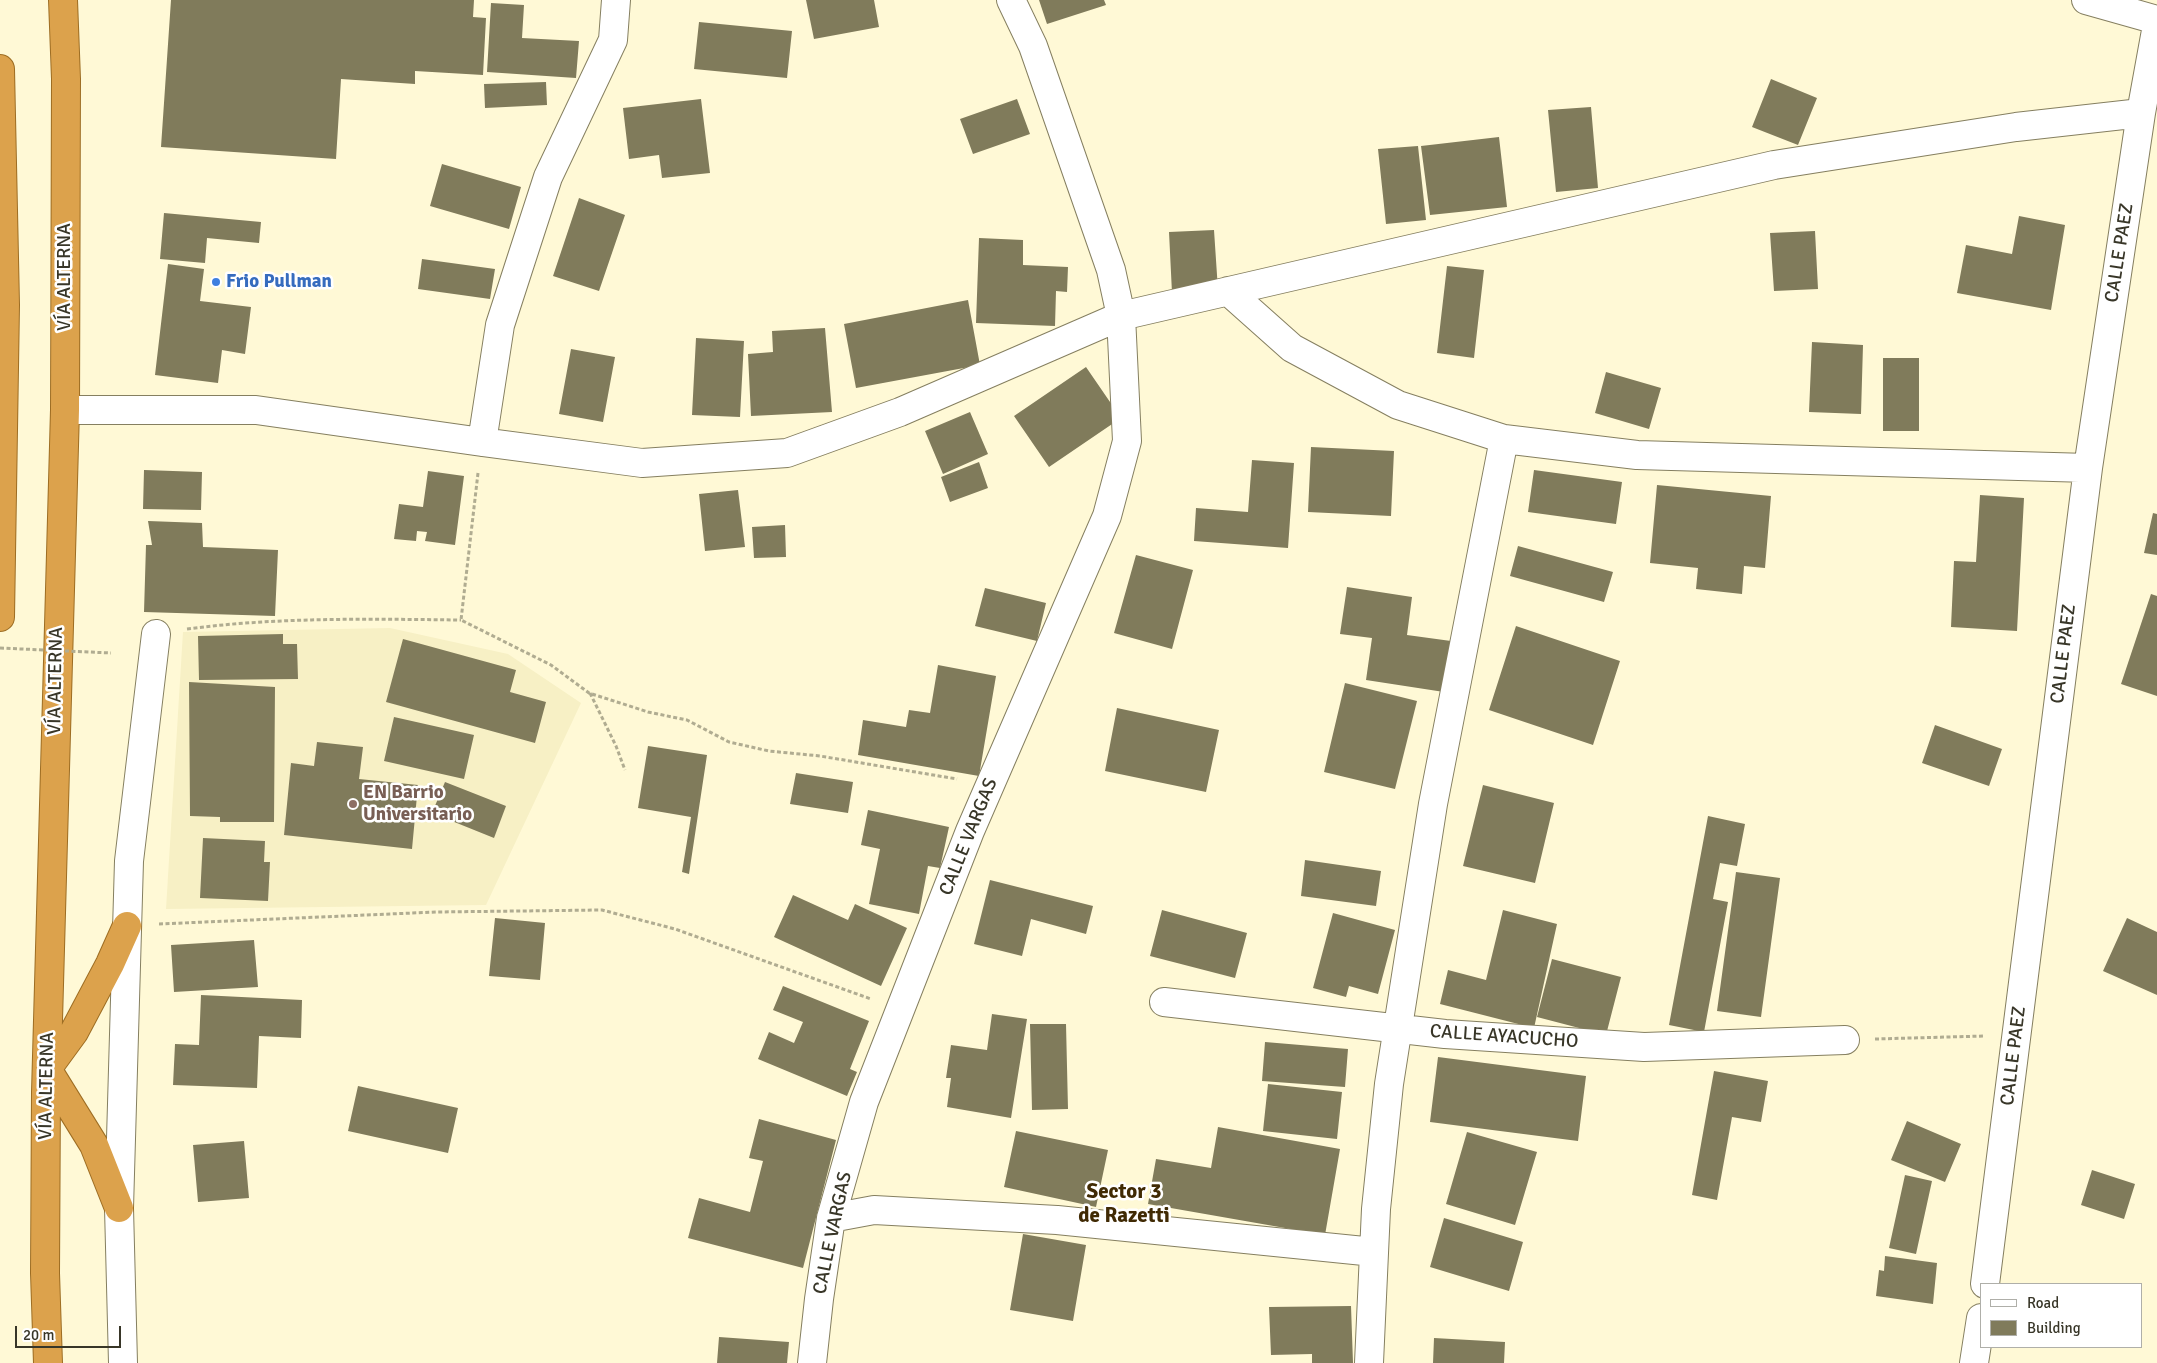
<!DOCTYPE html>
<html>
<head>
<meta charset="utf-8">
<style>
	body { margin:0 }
	#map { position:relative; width:2157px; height:1363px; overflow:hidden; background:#fff9d6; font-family:Signika,sans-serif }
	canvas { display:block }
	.legend { position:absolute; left:1980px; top:1283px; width:162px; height:65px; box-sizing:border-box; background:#fff; border:1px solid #afafa9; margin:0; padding:6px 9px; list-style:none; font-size:15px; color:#383628 }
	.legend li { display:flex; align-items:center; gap:10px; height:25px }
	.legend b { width:25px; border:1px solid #afafa9 }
	.scale { position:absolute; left:15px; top:1326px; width:106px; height:22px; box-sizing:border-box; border:2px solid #383628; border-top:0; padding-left:6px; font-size:15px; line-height:18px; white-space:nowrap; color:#383628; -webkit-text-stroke:4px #fff; paint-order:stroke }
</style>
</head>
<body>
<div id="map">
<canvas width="2157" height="1363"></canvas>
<ul class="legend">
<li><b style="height:6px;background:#fff"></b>Road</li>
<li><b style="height:14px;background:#807b5b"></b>Building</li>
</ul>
<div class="scale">20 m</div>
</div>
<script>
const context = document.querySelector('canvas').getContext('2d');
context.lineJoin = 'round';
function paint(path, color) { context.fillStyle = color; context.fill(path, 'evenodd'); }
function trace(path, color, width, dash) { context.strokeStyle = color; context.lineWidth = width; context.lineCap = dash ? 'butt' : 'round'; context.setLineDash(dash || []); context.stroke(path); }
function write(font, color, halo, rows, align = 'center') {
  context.font = font + ' Signika,sans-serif'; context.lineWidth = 5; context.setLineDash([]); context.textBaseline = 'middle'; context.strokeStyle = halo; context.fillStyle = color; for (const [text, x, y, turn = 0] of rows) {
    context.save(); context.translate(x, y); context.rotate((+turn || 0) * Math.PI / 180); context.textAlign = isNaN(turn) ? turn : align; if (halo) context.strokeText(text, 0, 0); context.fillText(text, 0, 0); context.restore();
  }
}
paint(new Path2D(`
	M390 628 508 654 581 703 486 905 166 909 183 632Z`), '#f7f0c5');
paint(new Path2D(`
	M171 0H474L473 17 486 18 483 75 415 71V84L341 79 336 159 161 147Z
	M806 0H874L879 27 814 39Z
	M1039 0H1104L1106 5 1047 24Z
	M491 3 524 5 522 38 579 41 576 78 487 72Z
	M699 22 792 31 787 78 694 69Z
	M1771 79 1817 98 1798 145 1752 127Z
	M546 82 547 105 485 108 484 84Z
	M701 99 710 173 662 178 659 155 629 159 623 108Z
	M1017 99 1030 134 973 154 960 119Z
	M1591 107 1598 188 1556 192 1548 110Z
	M1499 137 1507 207 1430 215 1421 146Z
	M1418 146 1426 220 1386 224 1378 149Z
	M442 164 521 187 509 229 430 206Z
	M579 198 625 215 599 291 553 276Z
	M164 213 261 222 259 243 207 238 205 263 160 259Z
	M2019 216 2065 225 2051 310 1957 293 1966 245 2012 254Z
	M1214 230 1218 290 1172 293 1169 232Z
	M1815 231 1818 289 1774 291 1770 233Z
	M979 238 1023 240V265L1068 267 1067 292 1056 291 1055 326 976 323Z
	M422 259 495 269 490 299 418 289Z
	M168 264 204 269 200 301 251 307 245 354 222 350 218 383 155 375Z
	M1447 266 1484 270 1474 358 1437 353Z
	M968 300 980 365 856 388 844 324Z
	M825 328 832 412 751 416 748 354 773 352 772 331Z
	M696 338 744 341 740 417 692 415Z
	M1812 342 1863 345 1861 414 1809 412Z
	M571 349 615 357 603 422 559 414Z
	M1883 358H1919V431H1883Z
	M1086 367 1121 418 1049 467 1014 416Z
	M1606 372 1661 388 1649 429 1595 413Z
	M970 412 988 454 943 474 925 431Z
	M1311 447 1394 451 1391 516 1308 512Z
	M1252 460 1294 463 1288 548 1194 541 1196 508 1248 512Z
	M979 462 988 488 950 502 941 477Z
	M144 470 202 472 201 510 143 509Z
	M1534 470 1622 482 1616 524 1528 512Z
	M428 471 464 476 455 545 425 541 427 532 417 531 416 541 394 539 399 504 423 507Z
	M1657 485 1771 496 1765 568 1744 566 1742 594 1696 589 1698 568 1650 563Z
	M738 490 745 547 705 551 699 494Z
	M1980 495 2024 498 2017 631 1951 627 1954 561 1976 562Z
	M2153 513 2157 514V555L2144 553Z
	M148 521 202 523 203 547 278 550 275 616 144 612 146 545H152Z
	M785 525 786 557 754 558 752 527Z
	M1518 546 1613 572 1604 602 1510 576Z
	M1136 555 1193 570 1172 649 1114 633Z
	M1347 587 1412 597 1407 635 1451 641 1444 692 1366 680 1372 638 1340 634Z
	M985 588 1046 603 1037 641 975 626Z
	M2151 594 2157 596V696L2121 684Z
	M1516 626 1620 661 1593 745 1489 710Z
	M283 634V644H297L298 679 199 680 198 636Z
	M403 639 516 670 510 692 546 702 535 743 386 702Z
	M938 665 996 676 979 776 858 755 863 720 906 727 909 710 930 713Z
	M189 682 275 687 274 822H220V817L190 816Z
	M1345 683 1417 701 1395 789 1324 772Z
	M1117 708 1219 730 1206 792 1105 771Z
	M394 717 474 735 464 779 384 761Z
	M1935 725 2002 749 1989 786 1922 763Z
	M317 742 363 747 359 779 418 785 412 849 284 835 291 763 314 766Z
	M648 746 707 755 689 874 682 872 691 817 638 808Z
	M796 773 853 782 848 813 790 804Z
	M445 782 506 806 494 838 432 813Z
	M1483 785 1554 803 1535 883 1463 866Z
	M868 810 949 827 940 868 928 866 919 914 869 904 880 849 861 845Z
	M1708 816 1745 824 1737 866 1720 863 1713 899 1728 902 1704 1032 1669 1025Z
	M203 838 265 841 264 862H270L268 901 200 898Z
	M1305 860 1381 871 1376 906 1301 896Z
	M1736 872 1780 878 1761 1017 1717 1011Z
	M990 880 1093 906 1086 934 1031 919 1022 956 974 944Z
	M793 895 848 920 855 904 907 928 881 986 774 937Z
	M1162 910 1247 933 1235 978 1150 956Z
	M1503 910 1557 924 1534 1028 1440 1004 1448 970 1486 980Z
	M1333 913 1395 930 1378 994 1349 986 1346 997 1313 988Z
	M495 918 545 923 540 980 489 976Z
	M2127 918 2157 932V995L2103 971Z
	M254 940 258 987 174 992 171 945Z
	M1552 959 1621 977 1606 1035 1537 1017Z
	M783 986 869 1021 850 1069 857 1072 847 1096 758 1059 769 1032 794 1043 803 1022 773 1010Z
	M201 995 302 1000 301 1038 259 1036 257 1088 173 1085 175 1044 199 1045Z
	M992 1014 1027 1019 1011 1118 947 1107 951 1078H946L951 1045 987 1050Z
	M1030 1024H1066L1068 1109 1032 1110Z
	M1265 1042 1348 1049 1345 1087 1262 1081Z
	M1438 1057 1586 1076 1578 1141 1430 1122Z
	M1714 1071 1768 1081 1761 1122 1732 1117 1717 1200 1692 1195Z
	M1268 1084 1342 1092 1337 1139 1263 1131Z
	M358 1086 458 1108 448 1153 348 1131Z
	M759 1119 836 1140 803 1268 688 1238 699 1198 750 1212 763 1161 749 1158Z
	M1907 1121 1961 1144 1945 1182 1891 1160Z
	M1218 1127 1340 1149 1325 1235 1148 1204 1156 1159 1211 1168Z
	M1016 1131 1108 1150 1096 1207 1004 1187Z
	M1467 1132 1537 1152 1515 1225 1446 1204Z
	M244 1141 249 1198 198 1202 193 1145Z
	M2092 1170 2135 1184 2124 1219 2081 1205Z
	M1905 1175 1932 1181 1916 1254 1889 1248Z
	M1444 1218 1523 1242 1509 1291 1430 1267Z
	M1023 1234 1086 1245 1073 1321 1010 1310Z
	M1885 1256 1937 1263 1933 1304 1876 1296 1879 1270 1884 1271Z
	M1351 1306 1353 1363H1312V1354L1271 1355 1269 1307Z
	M719 1337 789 1342 787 1363H717Z
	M1434 1338 1505 1342 1504 1363H1433Z`), '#807b5b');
const minor = new Path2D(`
	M1011 0 1033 46 1111 270 1121 316 1774 165 2016 127 2141 113
	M2086 0 2157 20
	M1228 291 1292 348 1398 405 1504 439 1637 455 2088 468
	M65 410H256L482 442 642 463 787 453 900 412 1121 316 1127 441 1107 516 970 831 864 1102 831 1218 819 1299 812 1363
	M482 442 500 325 548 177 613 40 616 0
	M1164 1002 1445 1034 1644 1047 1845 1040
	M831 1218 874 1210 1057 1220 1374 1252
	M1985 1284 2088 468 2141 113 2157 25
	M123 1363 119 1208 129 861 156 634
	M1369 1363 1376 1209 1389 1084 1433 804 1504 439
	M1974 1363 1981 1318`);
const trunk = new Path2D(`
	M0 69 5 305 0 617
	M119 1208 94 1145 47 1069 74 1032 110 964 127 926
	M48 1363 45 1273 46 1092 65 410 66 79 63 0`);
trace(minor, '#857f60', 30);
trace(trunk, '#9d6d23', 30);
trace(new Path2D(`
	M478 473 461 620 551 665 589 693 648 712 687 720 729 742 769 751 820 756 957 779
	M187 629C278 617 370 619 461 620
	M590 693 616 746 625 770
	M159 924 436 912 602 910 675 929 871 999
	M1875 1039 1984 1036`), '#b0ac91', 3, [4, 2.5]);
trace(minor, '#fff', 28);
trace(trunk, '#dca24c', 28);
trace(new Path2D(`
	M0 648 111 653`), '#b0ac91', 3, [4, 2.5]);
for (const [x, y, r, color] of [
	[216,282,5,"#3f7fe0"],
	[353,804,5,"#8d6e63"]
]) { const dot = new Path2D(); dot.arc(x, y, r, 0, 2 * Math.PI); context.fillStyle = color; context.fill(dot); trace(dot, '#fff', 2); }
write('19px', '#383628', '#fff', [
	["CALLE PAEZ",2120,253,-81],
	["VÍA ALTERNA",65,277,-90],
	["CALLE PAEZ",2064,654,-83],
	["VÍA ALTERNA",56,681,-89],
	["CALLE VARGAS",969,837,-68],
	["CALLE AYACUCHO",1504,1037,4],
	["CALLE PAEZ",2014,1056,-83],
	["VÍA ALTERNA",47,1086,-89],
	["CALLE VARGAS",833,1233,-78]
]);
write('bold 19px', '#366cbe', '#fff', [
	["Frio Pullman",226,282]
], 'left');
write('bold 19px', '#785e54', '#fff', [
	["EN Barrio",363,793],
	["Universitario",363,815]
], 'left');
write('bold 21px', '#402a04', '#fff', [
	["Sector 3",1124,1192],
	["de Razetti",1124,1216]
]);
</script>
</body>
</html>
